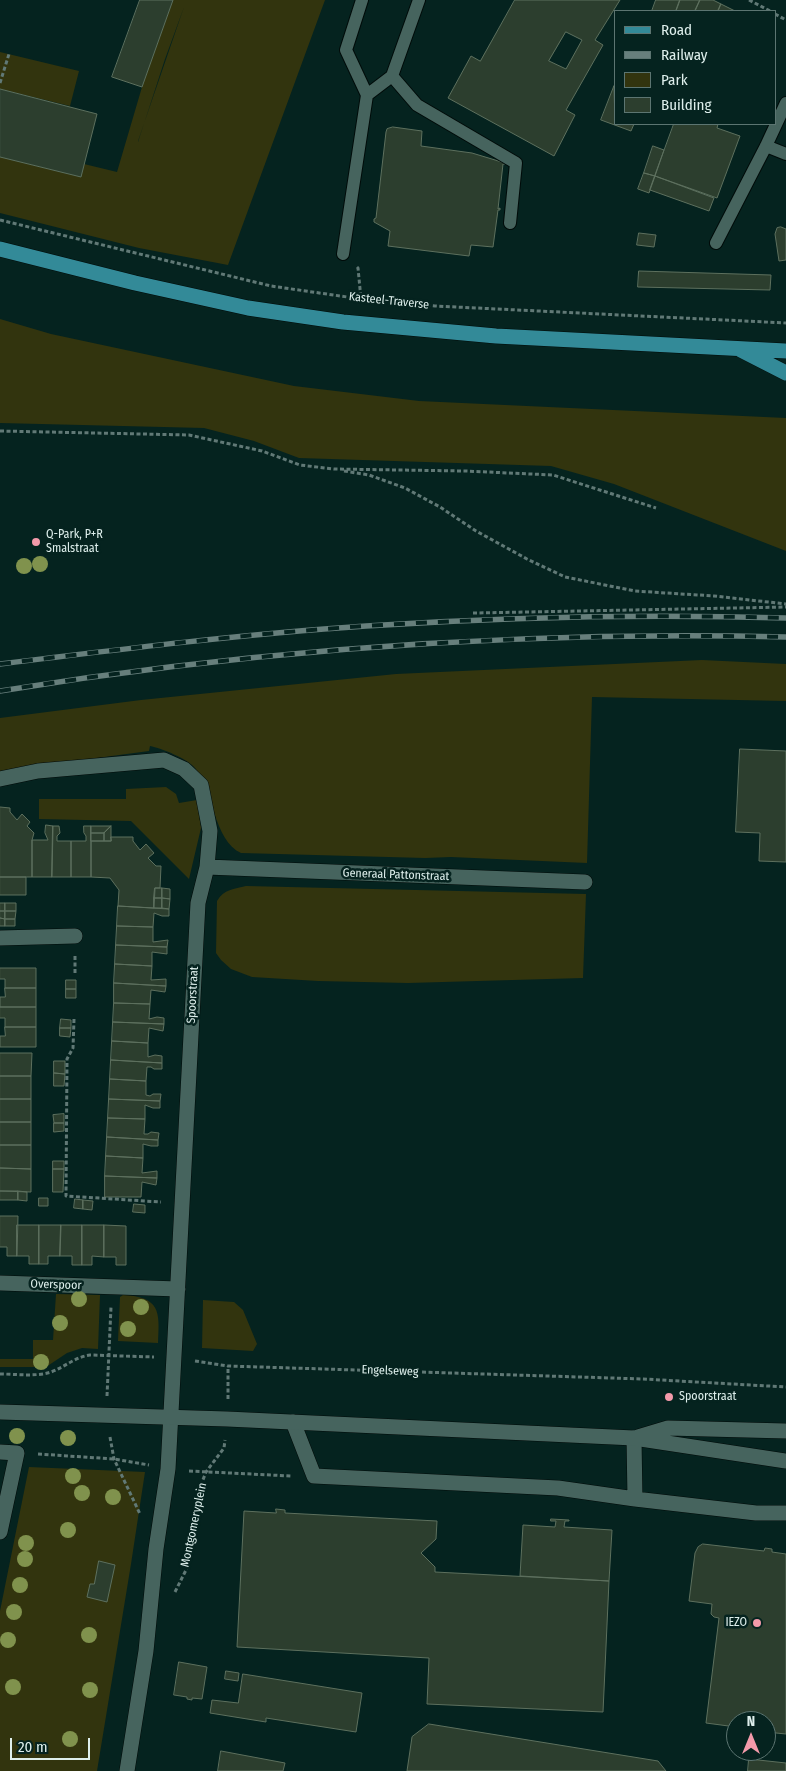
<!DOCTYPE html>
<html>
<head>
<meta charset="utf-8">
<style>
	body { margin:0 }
	#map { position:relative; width:786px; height:1771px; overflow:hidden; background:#05231f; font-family:"Fira Sans Condensed",sans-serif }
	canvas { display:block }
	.legend { position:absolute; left:614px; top:10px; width:162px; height:115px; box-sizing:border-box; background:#05231f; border:1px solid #5c7571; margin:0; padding:6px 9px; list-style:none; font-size:15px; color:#deefec }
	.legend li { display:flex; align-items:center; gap:10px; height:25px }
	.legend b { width:25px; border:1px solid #5c7571 }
	.north { position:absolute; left:726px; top:1711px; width:50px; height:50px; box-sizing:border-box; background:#05231f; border:1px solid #5c7571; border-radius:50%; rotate:0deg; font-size:14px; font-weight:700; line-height:20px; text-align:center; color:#deefec }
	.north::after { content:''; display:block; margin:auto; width:18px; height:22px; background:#f39aaa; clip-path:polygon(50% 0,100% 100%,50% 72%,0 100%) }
	.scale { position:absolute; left:10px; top:1738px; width:80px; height:22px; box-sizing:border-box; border:2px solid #deefec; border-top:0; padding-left:6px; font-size:15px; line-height:18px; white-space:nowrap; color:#deefec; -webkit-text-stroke:4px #05231f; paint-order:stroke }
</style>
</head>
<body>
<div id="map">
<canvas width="786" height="1771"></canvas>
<ul class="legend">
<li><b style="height:6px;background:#338a98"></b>Road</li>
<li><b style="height:6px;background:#677f7c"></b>Railway</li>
<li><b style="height:14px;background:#32340e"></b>Park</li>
<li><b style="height:14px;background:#2c3e2e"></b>Building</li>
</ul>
<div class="north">N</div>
<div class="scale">20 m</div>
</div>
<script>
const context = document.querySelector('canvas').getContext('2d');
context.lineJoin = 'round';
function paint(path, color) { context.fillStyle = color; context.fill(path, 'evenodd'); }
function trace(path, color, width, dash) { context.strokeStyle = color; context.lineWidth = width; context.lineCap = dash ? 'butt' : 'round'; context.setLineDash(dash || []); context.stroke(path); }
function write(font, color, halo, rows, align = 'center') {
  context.font = font + ' "Fira Sans Condensed",sans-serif'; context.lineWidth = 5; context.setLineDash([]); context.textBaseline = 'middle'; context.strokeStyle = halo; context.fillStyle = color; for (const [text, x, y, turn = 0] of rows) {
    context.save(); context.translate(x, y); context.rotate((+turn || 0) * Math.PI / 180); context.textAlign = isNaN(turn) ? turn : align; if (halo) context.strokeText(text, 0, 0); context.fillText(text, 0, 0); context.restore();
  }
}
paint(new Path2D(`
	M173 0H325L228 265 139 248 0 213V157L81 177 84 164 117 172 142 87ZM184 7 138 141V142L165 59Z
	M0 52 79 71 70 106 0 89Z
	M0 319 51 334 294 386 419 401 786 418V551L614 484 551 466 299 458 254 441 204 428 0 423Z
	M702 660 786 664V701L592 697 587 863 451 857 425 858 241 853C213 840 214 790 195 768 188 759 161 748 150 746L149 751 0 771V718L141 700 396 674Z
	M166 787 176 794 179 803 197 800 201 828 189 879 131 821 39 819V799H126V789Z
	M246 886 586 894 583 978 408 983 318 981 252 977 231 969 221 960 216 953 217 901C224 889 234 889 246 886Z
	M56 1294 100 1295 98 1349 82 1348 67 1353 46 1367H0V1359H33V1340H53Z
	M123 1295C160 1297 160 1311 158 1343L118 1341 120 1297Z
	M203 1300 234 1302 243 1310 257 1344 253 1351 202 1348Z
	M29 1467 145 1472 131 1564 97 1771H0V1611Z`), '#32340e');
const building = new Path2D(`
	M140 0H173L142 87 112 77Z
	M515 0H620L595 40 603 45 566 110 575 115 554 156 448 98 471 56 480 61ZM566 32 582 40 566 69 549 61Z
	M656 0H680L676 11H652Z
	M680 0H700L695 11H676Z
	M700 0H713L721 4 718 11H695Z
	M721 4 735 11H718Z
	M614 86 615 124H634L631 131 601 120Z
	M0 89 97 114 81 177 0 157Z
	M674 124H718L717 128 740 136 717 198 655 176Z
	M393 127 422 131 421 146 472 153 505 163V164H503L498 209 500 208V210H498L493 247 471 245 469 256 388 246 390 231 374 222V219L376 218 386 132 387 129Z
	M653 146 664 150 655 176 644 173Z
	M644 173 655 176 649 193 638 189Z
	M655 176 714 198 709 211 650 190Z
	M781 227 786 229V260L779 261 775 234 777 228Z
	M639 233 656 235 654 247 637 245Z
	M639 271 771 275 770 290 638 287Z
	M740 749 786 751V862L759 861 760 833 736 832Z
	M0 807 10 808V812L17 820 22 814 30 822 27 826 34 833 32 840V877H0Z
	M46 825 53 826 52 877H32V840H48L45 833Z
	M53 826H59L60 833 57 836V841H71V877H52Z
	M84 826H91V877H71V841H86V836L84 833Z
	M91 826H111L104 833H91Z
	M111 826V841H104V833Z
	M91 833H104V841H91Z
	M111 837H133V841L140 850 146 844 154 853 148 858 156 866H161L160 888H155L154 908 118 906 119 890 110 878 91 877V841H111Z
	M0 877H26V895H0Z
	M155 888H162V898H154Z
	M162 888 170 889V899L162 898Z
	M154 898H162V908H154Z
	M162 898 170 899 169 909 162 908Z
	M0 903H5V911H0Z
	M5 903H16V911H5Z
	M118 906 169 909V916H162L154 913 153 927 117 926Z
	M0 911H5V919L0 918Z
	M5 911H16L15 919H5Z
	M0 918 5 919V926H0Z
	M5 919H15V926H5Z
	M117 926 153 927V942L168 940 167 947 116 945Z
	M116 945 167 947V954L152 952V966L115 964Z
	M115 964 152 966 151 980 166 979V986L114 983Z
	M0 968H36V988H5V979H0Z
	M66 980H76V989H66Z
	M114 983 166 986 165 992 151 990 150 1004 114 1003Z
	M5 988H36V1007H0V997H5Z
	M66 989H76V998H66Z
	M114 1003 150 1004 149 1019 157 1017 164 1018V1024L113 1022Z
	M0 1007H36V1027H5V1018H0Z
	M61 1019 71 1020V1028H60Z
	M113 1022 164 1024 163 1031 149 1028 148 1043 112 1041Z
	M5 1027H36V1047H0V1036H5Z
	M60 1028H71L70 1037 60 1036Z
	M112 1041 148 1043V1057L155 1055 162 1056V1063L111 1060Z
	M0 1053H32L31 1076H0Z
	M111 1060 162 1063V1069H154L151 1067H147L146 1081 110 1079Z
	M54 1061H65V1074L54 1073Z
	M54 1073 65 1074 64 1086H54Z
	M0 1076H31V1099H0Z
	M110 1079 146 1081V1095L150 1096 153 1094H161L160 1101 109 1099Z
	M0 1099H31V1122H0Z
	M109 1099 160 1101V1108H153L145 1105V1119L108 1118Z
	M64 1114V1123H54L53 1115Z
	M108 1118 145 1119 144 1134H148L151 1132 159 1133 158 1140 107 1137Z
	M0 1122H31V1145H0Z
	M54 1123H64V1131L54 1132Z
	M107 1137 158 1140V1146H151L143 1144V1158L106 1156Z
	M0 1145H31V1169L0 1168Z
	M106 1156 143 1158 142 1173 157 1171V1178L105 1176Z
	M53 1161H64V1169H53Z
	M0 1168 31 1169V1192L0 1191Z
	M53 1169H64L63 1192H53Z
	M105 1176 157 1178 156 1185 142 1182 141 1197H105Z
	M0 1191H18V1200H0Z
	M18 1191 27 1192V1201L18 1200Z
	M39 1198H48V1206H39Z
	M75 1199 83 1200V1209L74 1208Z
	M83 1200 93 1201 92 1210 83 1209Z
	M134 1204 145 1205V1213L133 1212Z
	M0 1216H18L17 1256H7V1247H0Z
	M17 1225H39V1264H29V1256H17Z
	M39 1225H61L60 1256H48V1264H39Z
	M61 1225H82V1265H72V1256H60Z
	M82 1225H104V1257L92 1256V1265H82Z
	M104 1225 126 1226V1265H116V1257H104Z
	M276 1509 285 1510V1513L437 1521 436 1539 421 1553 435 1567V1572L609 1581 603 1712 427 1704 429 1658 237 1647 244 1511 276 1513Z
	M551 1519 569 1520V1521H565L564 1527 612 1530 609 1581 520 1576 523 1525 555 1527 556 1521H551Z
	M703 1544 764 1551 765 1548 772 1549V1552L786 1554V1734L766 1732V1721H736V1727L706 1723 719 1618 714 1617 711 1614 712 1604 689 1601 695 1553 698 1547Z
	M99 1561 115 1565 107 1602 87 1597 90 1584H94Z
	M179 1662 207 1667 202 1699 192 1698V1700L187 1699V1697L174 1695Z
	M226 1671 239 1673 238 1681 225 1679Z
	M243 1674 362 1693 356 1732 266 1718V1722L210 1713 212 1700 238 1703Z
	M429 1724 658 1761 666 1771H407L412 1737Z
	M221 1751 285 1763 283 1771H218Z
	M749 1759 786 1763V1771H748Z`);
paint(building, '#2c3e2e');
trace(building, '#5d705e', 1);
const service = new Path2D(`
	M392 76 417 105 516 163 510 223
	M367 95 392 76 419 0
	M766 146 786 154
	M716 243 766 146 786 103
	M343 254 367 95 346 50 362 0`);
const minor = new Path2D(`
	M0 779 38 771 164 760 184 769 201 785 210 831 207 867 198 903 168 1469 156 1549 146 1651 127 1771
	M207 867 585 882
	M0 938 75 936
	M0 1283 178 1289
	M293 1422 314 1476 558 1488 635 1499 756 1513H786
	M634 1438 635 1499
	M0 1452 17 1453 0 1532`);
const tertiary = new Path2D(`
	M0 1412 227 1419 634 1438 786 1461
	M638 1437 668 1428 786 1431`);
const primary = new Path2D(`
	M0 249 135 283 248 308 343 322 496 336 786 351
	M741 350 786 373`);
trace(service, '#000b09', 14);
trace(minor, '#000b09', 16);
trace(tertiary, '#000b09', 16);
trace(primary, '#000b09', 16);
trace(new Path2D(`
	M749 0 770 11
	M775 14 786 20
	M0 83 9 54
	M0 220 271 286 361 299 435 306 786 323
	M357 267 358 268 361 299
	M0 431 189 435 262 451 300 465 334 469 465 471 553 475 656 508
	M344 471 369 475 405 488 440 507 476 531 527 559 565 577 635 591 714 596 786 604
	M473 613 786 607
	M75 956V974
	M74 1019 73 1048 67 1059 66 1196 161 1202
	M195 1361 228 1366 643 1379 786 1387
	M0 1374C16 1374 36 1377 51 1372 65 1367 75 1357 90 1355L154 1357
	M107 1396 111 1307
	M228 1399V1366
	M110 1437 114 1459 140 1514
	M38 1454 114 1459 149 1465
	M189 1471 291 1476
	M175 1592 188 1566 199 1490 206 1472 224 1448 225 1440`), '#617976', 3, [4, 2.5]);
trace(service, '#46645e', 12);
trace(minor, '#46645e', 15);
trace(tertiary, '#46645e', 15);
trace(primary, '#338a98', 15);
const rail = new Path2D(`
	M0 664C122 649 244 634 366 626 506 617 646 614 786 618
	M0 691C260 649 523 631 786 637`);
trace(rail, '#677f7c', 5.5);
trace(rail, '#05231f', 4, [11]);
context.fillStyle = '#80924d';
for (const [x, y] of [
	[40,564],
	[24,566],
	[79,1299],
	[141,1307],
	[60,1323],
	[128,1329],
	[41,1362],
	[17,1436],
	[68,1438],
	[73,1476],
	[82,1493],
	[113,1497],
	[68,1530],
	[26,1543],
	[25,1559],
	[20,1585],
	[14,1612],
	[89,1635],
	[8,1640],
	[13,1687],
	[90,1690],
	[70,1739]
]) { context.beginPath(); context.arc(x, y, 8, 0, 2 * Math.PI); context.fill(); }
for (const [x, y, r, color] of [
	[36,542,5,"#f39aaa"],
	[669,1397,5,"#f39aaa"],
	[757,1623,5,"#f39aaa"]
]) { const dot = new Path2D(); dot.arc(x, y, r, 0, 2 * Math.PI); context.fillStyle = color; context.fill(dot); trace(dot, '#05231f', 2); }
write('12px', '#deefec', '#05231f', [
	["Kasteel-Traverse",389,301,6],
	["Generaal Pattonstraat",396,875,2],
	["Spoorstraat",193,995,-87],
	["Overspoor",56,1285,2],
	["Engelseweg",390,1371,2],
	["Montgomeryplein",194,1525,-78]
]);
write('12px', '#deefec', '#05231f', [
	["Q-Park, P+R",46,535],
	["Smalstraat",46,549],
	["Spoorstraat",679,1397],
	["IEZO",747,1623,"right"]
], 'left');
</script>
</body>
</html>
